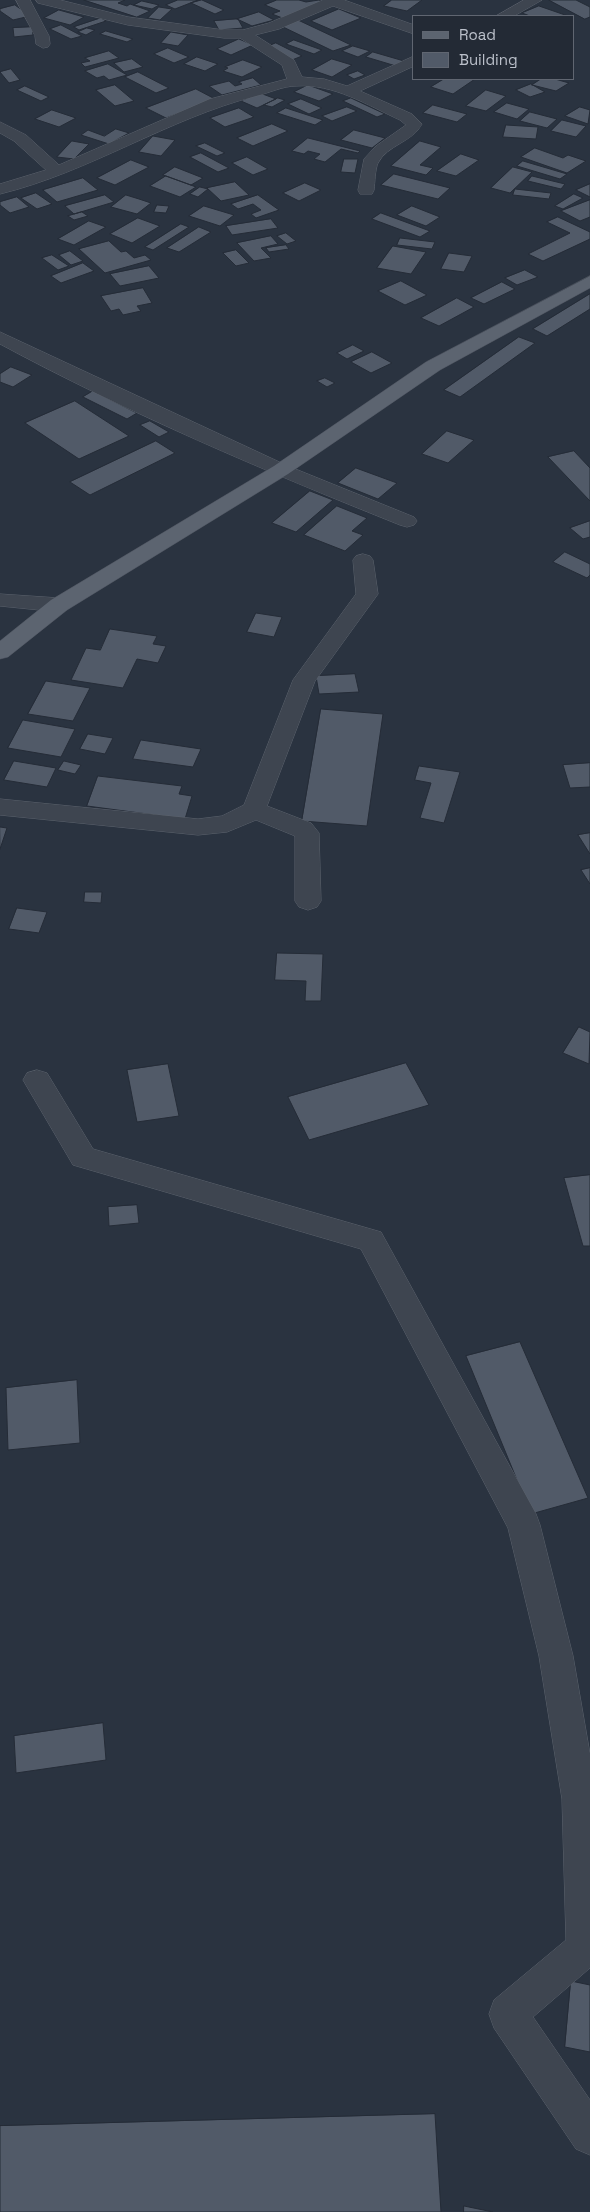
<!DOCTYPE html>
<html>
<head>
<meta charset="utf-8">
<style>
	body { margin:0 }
	#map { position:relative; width:590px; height:2212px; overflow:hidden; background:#2a3340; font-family:"Space Grotesk",sans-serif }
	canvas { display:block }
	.legend { position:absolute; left:412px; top:15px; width:162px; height:65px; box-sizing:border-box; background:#232a35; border:1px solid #606671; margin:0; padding:6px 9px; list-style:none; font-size:15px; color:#bbc0ca }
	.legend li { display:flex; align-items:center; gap:10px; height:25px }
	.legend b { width:25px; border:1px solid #606671 }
</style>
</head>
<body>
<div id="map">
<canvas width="590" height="2212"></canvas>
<ul class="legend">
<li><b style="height:6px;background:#5c6470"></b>Road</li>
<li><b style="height:14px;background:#515a68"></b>Building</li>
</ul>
</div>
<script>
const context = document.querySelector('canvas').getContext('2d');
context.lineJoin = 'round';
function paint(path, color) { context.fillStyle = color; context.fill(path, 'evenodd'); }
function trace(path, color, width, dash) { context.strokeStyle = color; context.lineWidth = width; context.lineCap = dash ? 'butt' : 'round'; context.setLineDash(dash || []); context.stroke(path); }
const building = new Path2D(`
	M84 0H125L118 3 127 6 130 4 150 11 137 17Z
	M178 0H198L175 9 166 5Z
	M202 0 224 10 215 14 191 3Z
	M277 0H299L306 2 319 0 324 2 285 19 272 14 280 11 265 5Z
	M392 0H422L407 11 384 6Z
	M549 0H576L590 7V17L585 19Z
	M142 1 159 5 152 9 134 5Z
	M15 5 30 16 13 20 0 11V9Z
	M539 6 568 16H530L522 13Z
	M159 7 172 9 160 20 148 18Z
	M339 9 361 18 332 30 311 21Z
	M59 10 84 17 70 25 44 18Z
	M259 12 274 20 252 26 237 19Z
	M101 18 106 21 79 30 74 27Z
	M238 19 243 28 219 30 214 21Z
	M298 20 351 45 333 51 281 26Z
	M61 25 82 36 71 39 50 29Z
	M32 27 33 35 14 37 13 28Z
	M87 28 95 30 86 35 78 32Z
	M106 31 133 39 127 42 100 34Z
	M171 32 188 35 178 46 161 43Z
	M239 39 253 45 231 55 217 49Z
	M294 40 322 50 314 54 286 44Z
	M276 43 302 56 292 60 266 47Z
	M353 46 370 51 358 57 342 51Z
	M168 48 189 57 174 63 154 54Z
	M109 51 119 58 85 67 81 63 90 61 85 58Z
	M373 52 404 61 396 66 366 57Z
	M197 57 218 64 205 71 184 64Z
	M132 59 143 67 124 72 114 63Z
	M332 59 352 65 332 77 312 70Z
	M243 60 262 67 242 77 223 71 228 68 225 67Z
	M108 64 127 75 109 80 104 76 97 78 85 71Z
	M11 69 20 80 9 83 0 72Z
	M358 71 365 75 354 79 347 75Z
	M138 72 169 88 156 93 125 77Z
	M253 78 261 85 222 95 209 86 229 81 235 86 242 84 239 82Z
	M444 79H475L453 94 431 87Z
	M541 79H555L569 83 556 91 532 85Z
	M531 84 545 92 530 97 516 90Z
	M115 85 134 101 115 106 96 90Z
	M308 85 333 94 319 101 294 92Z
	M25 86 49 97 41 101 17 90Z
	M196 89 215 99 166 118 146 108Z
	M486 90 506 96 486 111 466 106Z
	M260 93 276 99 257 108 241 101Z
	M278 98 285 100 272 107 264 105Z
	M351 98 385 114 377 117 343 101Z
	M301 99 322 108 309 114 288 104Z
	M507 103 529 109 517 119 494 112Z
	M433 105 467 114 457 122 423 113Z
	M347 107 357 111 332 121 322 116Z
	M580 107 590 110 588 124 565 116Z
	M239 108 254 117 225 127 210 118Z
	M286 108 323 120 315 125 277 113Z
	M52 110 76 118 59 127 35 119Z
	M530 112 557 119 547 128 520 121Z
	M562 120 586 126 576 137 551 131Z
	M272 124 288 131 253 146 237 138Z
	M506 125 538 127 536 139 503 137Z
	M116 129 129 133 109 144 81 135 88 130 104 136Z
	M354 130 385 138 372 148 341 140Z
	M153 136 175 140 161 156 139 152Z
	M308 138 360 151 358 153 341 149 325 162 314 159 320 154 308 151 304 154 292 151Z
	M72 141 89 144 74 159 57 157Z
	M420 141 441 147 420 165 433 168 426 175 391 166Z
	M205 143 225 153 217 156 196 146Z
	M535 148 563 158 568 155 586 161 567 173 521 157Z
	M201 153 229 168 218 172 190 157Z
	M461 154 479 160 456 176 437 171Z
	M247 157 268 169 253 175 232 163Z
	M344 159H358L355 173 341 172Z
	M131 160 149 167 115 185 97 178Z
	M523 161 567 174 560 179 517 166Z
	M175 167 203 178 191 185 163 175Z
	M513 167 532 172 510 193 491 188Z
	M394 174 450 188 438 199 381 185Z
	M166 176 196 187 180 197 150 186Z
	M532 176 565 184 561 189 528 181Z
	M83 178 98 190 57 202 43 190Z
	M235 182 249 195 221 201 207 188Z
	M305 183 321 190 299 201 283 193Z
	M590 184V197L576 190Z
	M200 187 208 189 198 197 190 194Z
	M515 189 551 193 549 199 513 195Z
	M36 193 52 204 37 209 21 198Z
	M574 194 583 198 563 209 555 206Z
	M105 195 114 202 74 214 65 206Z
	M126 195 139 199 151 203 137 214 111 207Z
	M258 195 279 210 256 218 251 214 261 210 253 204 238 209 231 204Z
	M17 197 29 207 10 213 0 205V202Z
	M590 200V217L580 221 561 211Z
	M157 205 169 206 166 213 154 212Z
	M204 206 234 215 220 226 189 216Z
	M412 206 440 217 426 226 397 215Z
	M82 212 88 216 74 220 68 216Z
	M381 213 430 231 420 237 372 219Z
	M558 217 590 232V239L543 261 528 254 570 233 547 222Z
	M138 218 160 226 132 243 110 234Z
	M271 219 278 228 232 235 226 226Z
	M89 221 106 227 74 245 58 239Z
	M181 224 189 227 153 250 145 247Z
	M199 227 211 232 179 252 167 248Z
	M286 233 296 241 287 244 277 236Z
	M271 236 278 244 261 248 271 258 254 261 237 243Z
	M400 238 435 242 432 249 397 245Z
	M109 241 121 252 126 251 134 258 145 255 151 260 105 273 79 249Z
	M286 245 289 249 269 252 266 248Z
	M393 246 426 252 411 274 377 268Z
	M236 250 249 263 236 266 223 253Z
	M70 251 83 261 71 265 59 255Z
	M449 253 472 256 464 272 441 269Z
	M52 255 69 266 58 270 42 258Z
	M83 263 94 271 61 283 51 276Z
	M149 266 159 278 120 286 110 274Z
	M525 270 538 277 517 285 505 278Z
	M401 281 427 295 405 305 378 291Z
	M502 282 515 289 484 304 471 298Z
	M143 288 152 303 137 306 141 311 123 315 119 309 111 311 101 296Z
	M590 294V309L547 336 533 329Z
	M457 298 474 307 439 326 421 318Z
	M519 337 535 343 460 397 444 390Z
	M353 345 364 351 347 359 337 353Z
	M372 352 392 363 371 373 351 362Z
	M11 367 32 375 13 387 0 382V374Z
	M325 378 335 383 327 387 317 381Z
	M93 391 137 413 127 419 83 397Z
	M75 401 129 436 79 459 25 423Z
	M150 421 169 432 159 437 140 425Z
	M447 431 474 440 448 463 422 454Z
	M156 441 175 453 90 495 70 482Z
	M574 451 590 468V501L548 457Z
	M356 468 397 483 378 499 338 483Z
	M310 491 333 500 296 532 272 523Z
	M337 506 367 518 352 531 363 535 345 551 304 535Z
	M590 521V537L583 539 570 528Z
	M565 552 590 564V575L587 578 553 562Z
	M256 613 282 617 274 637 247 632Z
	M110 629 157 636 153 644 166 646 158 663 137 659 123 688 71 680 86 648 100 650Z
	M355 674 359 692 319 694 316 676Z
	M46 681 90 688 73 721 28 714Z
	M321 709 383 714 367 826 302 821Z
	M23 720 75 729 61 757 8 748Z
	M88 734 113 738 105 754 80 749Z
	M141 740 201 749 193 767 133 759Z
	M14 761 56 768 47 787 4 780Z
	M64 761 81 765 75 774 58 770Z
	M590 763V787L570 788 563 765Z
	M419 766 460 772 444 823 420 818 431 783 415 780Z
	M98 776 182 786 179 794 192 796 185 819 87 806Z
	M0 827 7 828 0 849Z
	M590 833V854L578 835Z
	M590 868V884L581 870Z
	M85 892H102L101 903 84 902Z
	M17 908 47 912 39 933 9 929Z
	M277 953 323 954 321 1001H305L306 981 275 980Z
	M579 1027 590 1032 589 1064 563 1053Z
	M406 1063 429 1105 309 1140 288 1097Z
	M168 1064 179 1116 137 1122 127 1070Z
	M590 1175V1246H583L564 1178Z
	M137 1205 139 1223 109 1226 108 1207Z
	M520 1342 588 1498 531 1514 466 1356Z
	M77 1380 80 1443 8 1450 6 1388Z
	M103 1723 106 1760 16 1773 14 1736Z
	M571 1981 590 1985V2052L565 2047Z
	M435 2114 441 2212H0V2126Z
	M464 2206 493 2212H464Z`);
paint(building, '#515a68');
trace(building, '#252c37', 1);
const minor = new Path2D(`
	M16 0H30L49 36 50 44 48 47 43 48 36 44 35 36Z
	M36 0H60L128 17 224 30H243L269 23 323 0H344L414 25V34L333 6 279 29 255 35 294 60 302 77 324 79 347 86 414 56V66L360 91 412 114 422 124C413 142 387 145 378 163 375 170 375 182 374 190L372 194H360L358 190 364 159 376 146 406 125 400 120C369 106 333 83 296 86 283 86 269 93 256 96 167 119 90 172 0 194V184L46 170 14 141 0 133V122L26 135 59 165 210 99 287 79 282 65 240 38H224L128 25 38 3Z
	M524 0H542L514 16H496Z
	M0 332 288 466 414 517 417 521 414 525 407 527 400 525C265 471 128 413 0 344Z
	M363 554 370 556 373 560 378 594 315 681 267 806 311 823 319 833 321 901 317 907 308 910 299 907 295 901V836L256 820 227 832 198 835 0 815V799L198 819 222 816 244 805 293 680 356 594 353 560 356 556Z
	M0 594 59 598 67 600 70 605 67 610 59 612 0 606Z
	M37 1070 47 1073 93 1149 381 1232 536 1514 540 1525 573 1656 590 1754V1968L533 2017 590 2100V2155L576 2149 494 2028 489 2014 494 2000 566 1940 562 1799 539 1656 508 1528 361 1249 73 1165 23 1080 27 1073Z`);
const major = new Path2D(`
	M590 276V288L440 370 288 474 67 610 8 657 0 659V641L51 600 274 466 426 362Z`);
trace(minor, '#5c636d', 1);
trace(major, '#484e59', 1);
paint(minor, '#3e4550');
paint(major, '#5c6470');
</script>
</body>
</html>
